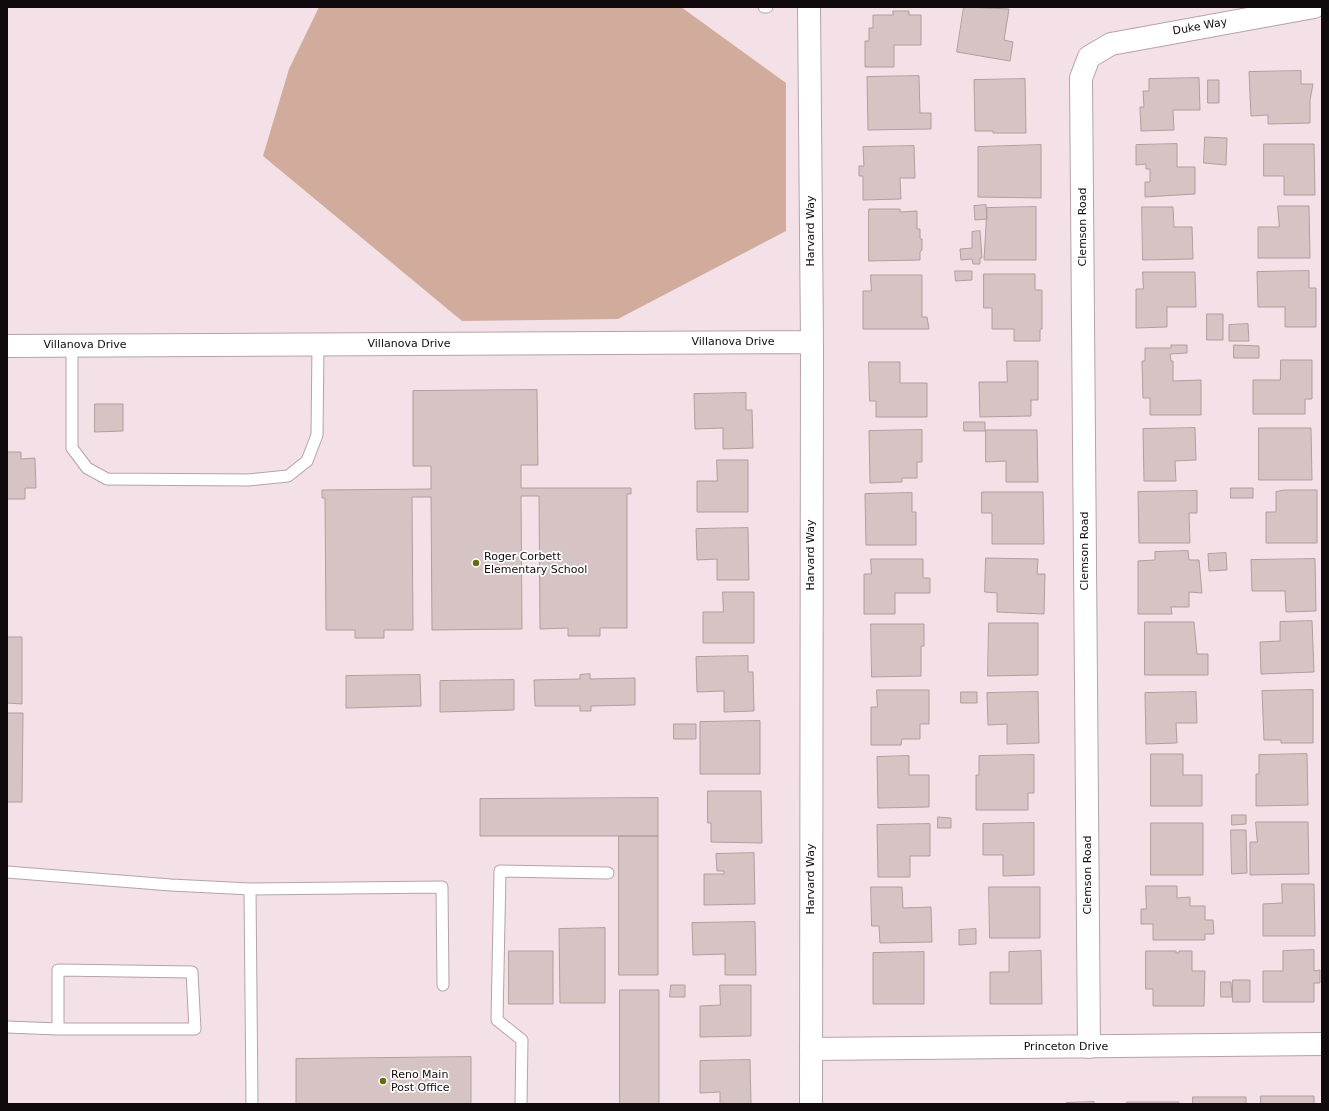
<!DOCTYPE html>
<html>
<head>
<meta charset="utf-8">
<style>
	body { margin:0 }
	#map { position:relative; width:1329px; height:1111px; overflow:hidden; background:#f3e1e7; font-family:"DejaVu Sans",sans-serif }
	canvas { display:block }
	.frame { position:absolute; inset:0; border:8px solid #100a0c; pointer-events:none }
</style>
</head>
<body>
<div id="map">
<canvas width="1329" height="1111"></canvas>
<div class="frame"></div>
</div>
<script>
const context = document.querySelector('canvas').getContext('2d');
context.lineJoin = 'round';
function paint(path, color) { context.fillStyle = color; context.fill(path, 'evenodd'); }
function trace(path, color, width, dash) { context.strokeStyle = color; context.lineWidth = width; context.lineCap = dash ? 'butt' : 'round'; context.setLineDash(dash || []); context.stroke(path); }
function write(font, color, halo, rows, align = 'center') {
  context.font = font + ' "DejaVu Sans",sans-serif'; context.lineWidth = 3.5; context.setLineDash([]); context.textBaseline = 'middle'; context.strokeStyle = halo; context.fillStyle = color; for (const [text, x, y, turn = 0] of rows) {
    context.save(); context.translate(x, y); context.rotate((+turn || 0) * Math.PI / 180); context.textAlign = isNaN(turn) ? turn : align; if (halo) context.strokeText(text, 0, 0); context.fillText(text, 0, 0); context.restore();
  }
}
paint(new Path2D(`
	M319 7H681L786 83V231L618 319 462 321 263 156 289 69Z`), '#d1ac9d');
const building = new Path2D(`
	M964 7 1009 9 1004 40 1013 42 1010 61 957 52Z
	M893 11H909V15H921V45H894V67H865V41H869V28H873V15H893Z
	M1301 71V84H1313L1310 100V123L1268 124V115L1251 116 1249 72Z
	M919 76 920 113H931V129L868 130 867 77Z
	M1199 78 1200 110H1173L1174 130 1141 131 1140 107H1144L1143 91H1149V79Z
	M1025 79 1026 133H993V131H975L974 80Z
	M1208 80H1219V103H1208Z
	M1205 137 1227 138 1226 165 1204 163Z
	M1177 144V167H1195V194L1145 197V182H1150V169H1146V164L1136 165V145Z
	M1264 144H1314L1315 195H1284V176H1264Z
	M1041 145V198L978 197V147Z
	M914 146 915 178H900L901 199 863 200V176H859V166H864L863 147Z
	M986 205 987 219 975 220 974 206Z
	M1278 206H1309L1310 258H1258V227H1279Z
	M1036 207V260H984L987 208Z
	M1142 207H1173L1174 227H1192L1193 259 1143 260Z
	M869 209H900V212L917 211V229H920V239H922V250L920 252V260L869 261Z
	M980 231 982 258H980V264H973L972 259 961 260 960 249 972 248V232Z
	M955 271H972V280L956 281Z
	M1309 271V288H1316V327H1285V307H1258L1257 272Z
	M1143 272H1195L1196 307H1167V327L1136 328V289H1143Z
	M984 274H1035V290H1042V329H1040V341H1014V329H992V308H984Z
	M871 275H922V317H927L929 329H863V291H871Z
	M1207 314H1223V340H1207Z
	M1248 324 1249 341H1229V325Z
	M1171 345H1187V353L1170 354 1171 361H1173V381L1201 380V415H1150V398H1143L1142 361H1145V348H1171Z
	M1234 345 1259 346V358H1234Z
	M1281 360H1312V399H1305V414H1253V380H1280Z
	M1007 361H1038V400H1031V416L980 417 979 382H1007Z
	M869 362H900V383H927V417H876V401H870Z
	M537 390 538 465H521V488H631V494H627V628H600V636H568V628L540 629 539 496H521L522 629 432 630 431 497H412L413 630H384V638H355V630H326L325 498H322V490L431 489V466H413V391Z
	M746 393V410H752L753 448 723 449V428L695 429 694 394Z
	M95 404H123V431L95 432Z
	M964 422H985V431H964Z
	M1195 428 1196 460 1175 461 1176 481H1144L1143 429Z
	M1259 428H1311L1312 480H1259Z
	M922 430V462H917V478H902V482L870 483 869 431Z
	M986 430H1037L1038 482H1006V461L986 462Z
	M7 452H21V459L35 458 36 488H25V499H7Z
	M717 460H748V512H697V481H717Z
	M1231 488H1253V498H1231Z
	M1285 490H1317V543H1266V512H1276V492Z
	M1197 491V513H1189L1190 543H1139L1138 492Z
	M982 492H1043L1044 544H992V513H982Z
	M912 493V512H916V545H866L865 494Z
	M748 528 749 580H717V559L697 560 696 529Z
	M1188 551 1189 560H1199L1202 593 1189 592V607H1171L1172 614H1138V561L1155 560V552Z
	M1226 553 1227 570 1209 571 1208 554Z
	M986 558 1038 559 1037 574H1045L1044 614 997 612V593L985 592Z
	M871 559H923V578H930V593H895V614H864V574H871Z
	M1315 559 1316 611 1286 612 1285 591H1252L1251 560Z
	M723 592H754V643H703V612H723Z
	M1312 621 1314 672 1261 674 1260 642 1280 641V622Z
	M1145 622H1194L1197 654H1208V675H1145Z
	M989 623H1038V675L988 676Z
	M871 624H924V646H921V676L872 677Z
	M7 637H22V704L7 703Z
	M748 656V672H753L754 711 724 712V691L697 692 696 657Z
	M590 674V679L635 678V705L591 706V711H580V706H535L534 680 580 679V675Z
	M420 675 421 706 346 708V676Z
	M514 680V710L440 712V681Z
	M877 690H929V724H920V739H902L901 745H871V707H877Z
	M1313 690V743H1281V740H1264L1262 691Z
	M961 692H977V703H961Z
	M1038 692 1039 743 1007 744V724L988 725 987 693Z
	M1196 692 1197 723H1176L1177 743 1146 744 1145 693Z
	M7 713H23L22 802H7Z
	M760 721V774H700V722Z
	M674 724H696V739H674Z
	M1151 754H1183V775H1202V806H1151Z
	M1307 754 1308 805 1256 806V774H1259V755Z
	M1034 755V793H1028V810H976V775H979V756Z
	M909 756V775H929V807L878 808 877 757Z
	M708 791H761L762 843 711 842V823H708Z
	M658 798V836H480V799Z
	M1232 815H1246V824L1232 825Z
	M938 817 951 818V828H938Z
	M1256 822H1308L1309 874 1250 875V842H1257Z
	M1034 823V875L1003 876V855H983V824Z
	M1151 823H1203V875H1151Z
	M930 824V856H910V877H878L877 825Z
	M1231 830H1246L1247 873 1232 874Z
	M619 836H658V975H619Z
	M754 853 755 904 704 905V874H724V871H717L716 854Z
	M1282 884H1314L1315 936H1263V904L1282 903Z
	M1146 886H1177V898L1190 897V906H1205V920H1213L1214 934H1205V940H1153V924H1141V909H1146Z
	M871 887H902L903 908 931 907 932 942 880 943 879 926H872Z
	M989 887H1040V938H990Z
	M755 922 756 975H725V954L693 955 692 923Z
	M605 928V1003H560L559 929Z
	M976 929V944L959 945V930Z
	M1314 950V971L1320 970V983H1314V1002H1263V971H1283V951Z
	M509 951H553V1004H509Z
	M1041 951 1042 1004H990V972H1009V952Z
	M1146 951H1176V953H1179V951H1192V971H1205L1204 1006H1153V989H1146Z
	M924 952V1004H873V953Z
	M1233 980H1250V1002H1233Z
	M1221 982H1231L1232 997H1221Z
	M671 985H685V997H670Z
	M720 985H751V1036L700 1037V1006L720 1005Z
	M620 990H659V1104H620Z
	M471 1057V1104H296V1059Z
	M750 1060 751 1104H720V1092L700 1093V1061Z
	M1261 1096H1314V1104H1261Z
	M1193 1097H1246V1104H1193Z
	M1094 1102V1104H1066V1103Z
	M1127 1102H1179V1104H1127Z`);
paint(building, '#d6c3c3');
trace(building, '#b09e9e', 1);
const lane = new Path2D(`
	M764 7H767
	M72 345V448L87 468 107 479 248 480 288 476 307 461 317 435 318 344
	M7 872 171 885 250 889 442 887 443 985
	M250 889 252 1104
	M58 970 192 972 195 1029H58Z
	M7 1027 58 1029
	M521 1104 522 1040 497 1020 500 871 608 873`);
const street = new Path2D(`
	M1089 1047 1081 78 1089 57 1111 44 1314 7
	M811 1049 1322 1044`);
const secondary = new Path2D(`
	M809 7 812 342 811 1104
	M7 346 812 342`);
trace(lane, '#b4a3a9', 13);
trace(street, '#b4a3a9', 24);
trace(secondary, '#b4a3a9', 24);
trace(lane, '#fff', 11);
trace(street, '#fff', 22);
trace(secondary, '#fff', 22);
for (const [x, y, r, color] of [
	[476,563,4,"#636c12"],
	[383,1081,4,"#636c12"]
]) { const dot = new Path2D(); dot.arc(x, y, r, 0, 2 * Math.PI); context.fillStyle = color; context.fill(dot); trace(dot, '#fff', 1.5); }
write('11px', '#100a0c', '#fff', [
	["Duke Way",1200,27,-10],
	["Clemson Road",1083,227,-90],
	["Harvard Way",811,231,-90],
	["Villanova Drive",733,342],
	["Villanova Drive",409,344],
	["Villanova Drive",85,345],
	["Clemson Road",1085,551,-90],
	["Harvard Way",811,555,-90],
	["Clemson Road",1088,875,-90],
	["Harvard Way",811,879,-90],
	["Princeton Drive",1066,1047]
]);
write('11px', '#100a0c', '#fff', [
	["Roger Corbett",484,557],
	["Elementary School",484,570],
	["Reno Main",391,1075],
	["Post Office",391,1088]
], 'left');
</script>
</body>
</html>
